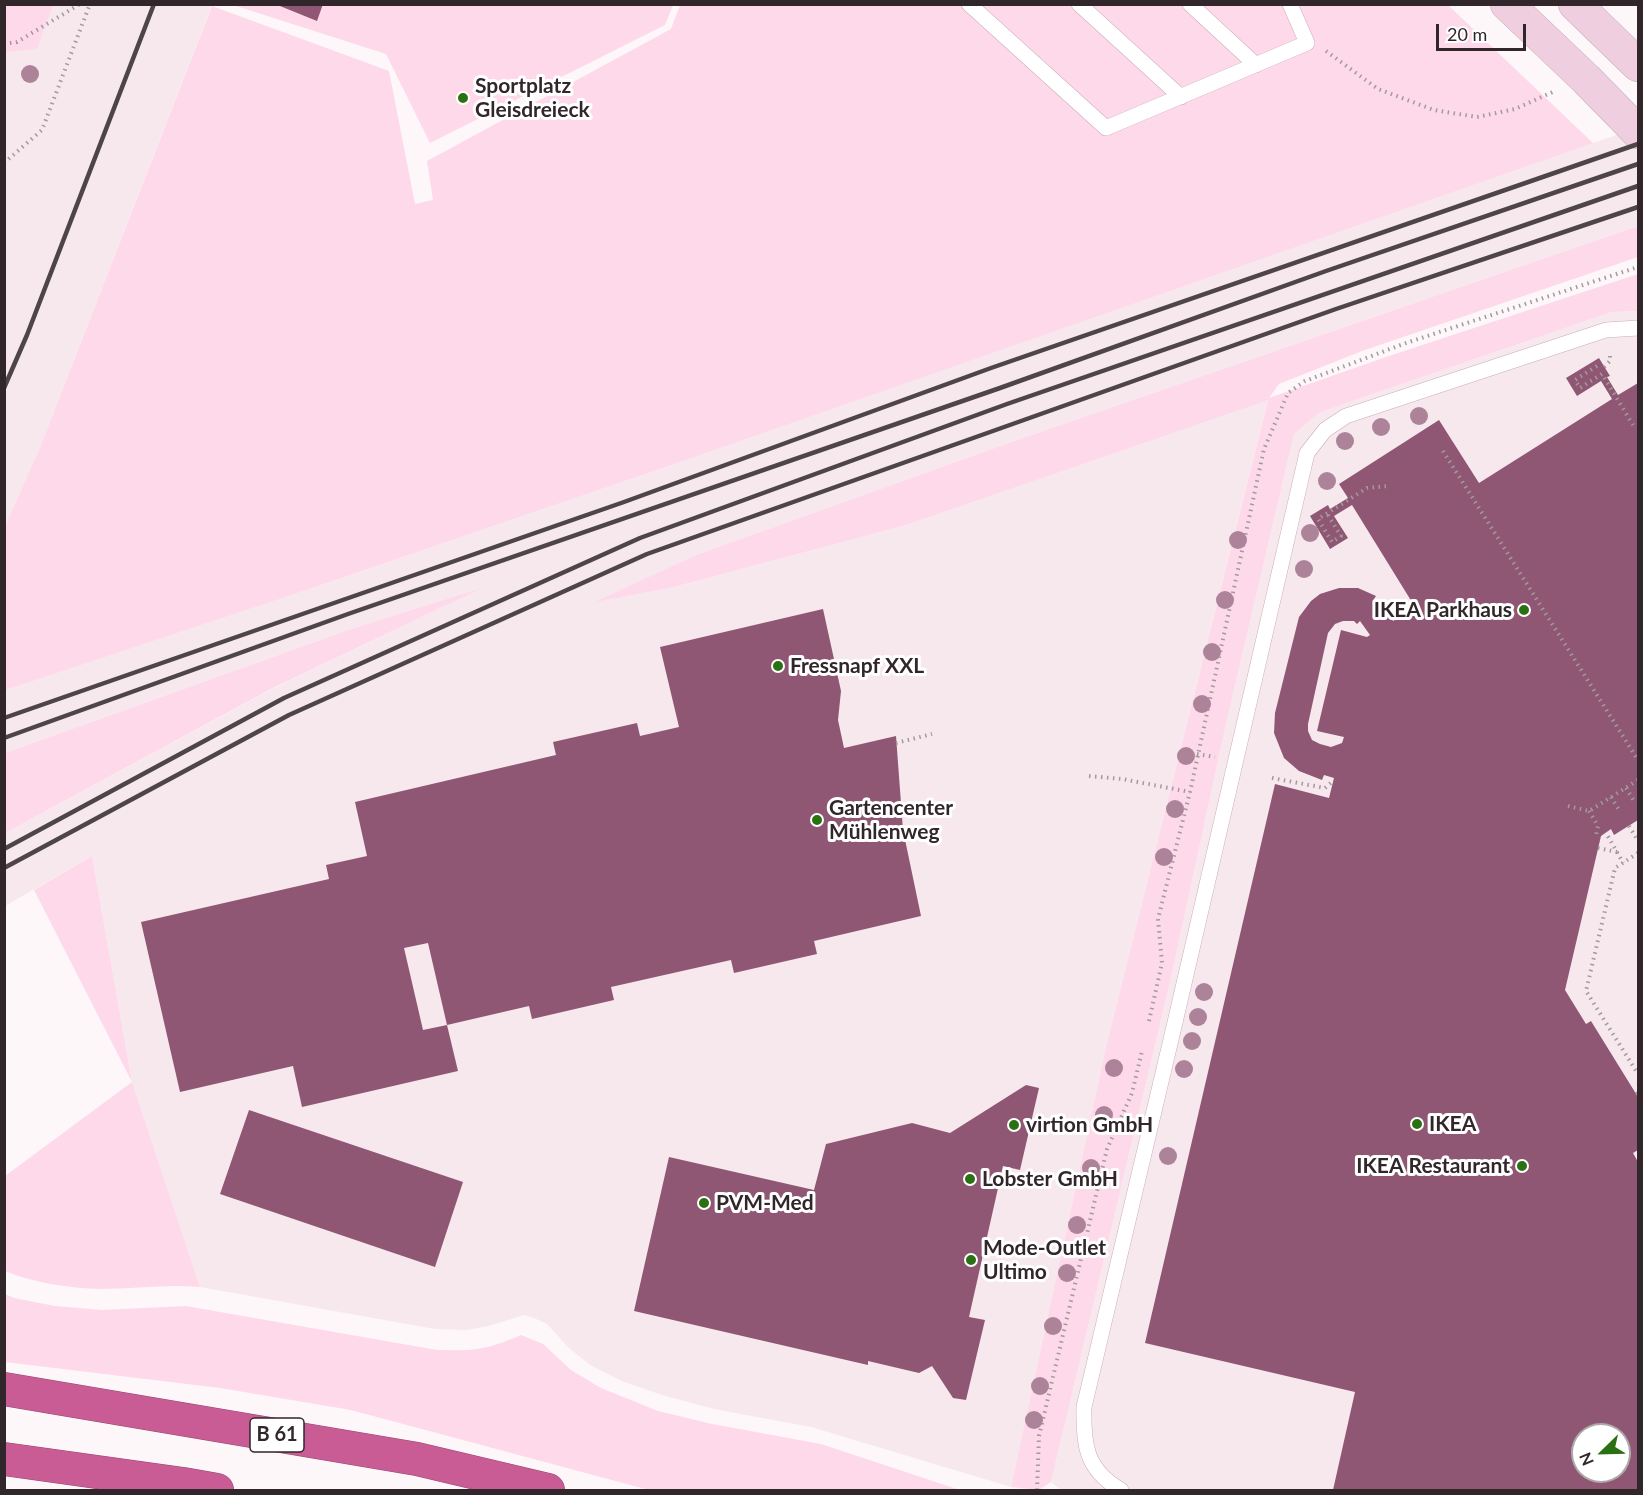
<!DOCTYPE html>
<html>
<head>
<meta charset="utf-8">
<style>
	body { margin:0 }
	#map { position:relative; width:1643px; height:1495px; overflow:hidden; background:#fdf7f9; font-family:Lato,sans-serif }
	canvas { display:block }
	.frame { position:absolute; inset:0; border:6px solid #31272b; pointer-events:none }
	.north { position:absolute; left:1571px; top:1423px; width:60px; height:60px; box-sizing:border-box; background:#fff; border:2px solid #ada9aa; border-radius:50%; rotate:247deg; font-size:16px; font-weight:700; line-height:24px; text-align:center; color:#31272b }
	.north::after { content:''; display:block; margin:auto; width:21px; height:27px; background:#2a7113; clip-path:polygon(50% 0,100% 100%,50% 72%,0 100%) }
	.scale { position:absolute; left:1436px; top:24px; width:90px; height:27px; box-sizing:border-box; border:3px solid #31272b; border-top:0; padding-left:8px; font-size:18px; line-height:21px; white-space:nowrap; color:#31272b; -webkit-text-stroke:4px #fff; paint-order:stroke }
</style>
</head>
<body>
<div id="map">
<canvas width="1643" height="1495"></canvas>
<div class="frame"></div>
<div class="north">N</div>
<div class="scale">20 m</div>
</div>
<script>
const context = document.querySelector('canvas').getContext('2d');
context.lineJoin = 'round';
function paint(path, color) { context.fillStyle = color; context.fill(path, 'evenodd'); }
function trace(path, color, width, dash) { context.strokeStyle = color; context.lineWidth = width; context.lineCap = dash ? 'butt' : 'round'; context.setLineDash(dash || []); context.stroke(path); }
function write(font, color, halo, rows, align = 'center') {
  context.font = font + ' Lato,sans-serif'; context.lineWidth = 6; context.setLineDash([]); context.textBaseline = 'middle'; context.strokeStyle = halo; context.fillStyle = color; for (const [text, x, y, turn = 0] of rows) {
    context.save(); context.translate(x, y); context.rotate((+turn || 0) * Math.PI / 180); context.textAlign = isNaN(turn) ? turn : align; if (halo) context.strokeText(text, 0, 0); context.fillText(text, 0, 0); context.restore();
  }
}
paint(new Path2D(`
	M4 5H212L39 450 5 526Z
	M1638 128V226L1017 440 696 555 599 601 670 588 903 526 1268 399 1106 1047 1011 1487 811 1427 714 1409 662 1395 622 1381 590 1365 569 1348 547 1324 534 1318 524 1315 489 1326 467 1330 435 1329 200 1287 132 1082 92 856 5 906V833L274 688 477 590 351 629 5 753 4 690 280 599 663 468 1523 166Z
	M1638 311V1490H1061L1051 1482 1170 982 1226 724 1294 434 1319 413 1355 400 1612 312ZM1583 1435H1619V1471H1583Z`), '#f7e8ee');
paint(new Path2D(`
	M4 5H53L37 49 5 52Z
	M233 5H673L665 25 430 143 386 54Z
	M680 5H1448L1593 143 663 468 280 599 5 690V526L39 450 212 6 389 71 415 204 433 200 427 161 671 29Z
	M1638 226V257L1362 351 1279 384 1269 398 1386 357 1638 274V311L1612 312 1355 400 1319 413 1294 434 1226 724 1170 982 1051 1482 1039 1490 1011 1487 1106 1047 1268 400 903 526 670 588 595 602 696 555 1017 440Z
	M482 588 273 688 5 833V753L351 629Z
	M92 856 132 1082 200 1287C167 1284 134 1289 101 1289 69 1288 34 1283 5 1271V1176L132 1082 34 890Z
	M5 1294 14 1298 55 1306 102 1310 186 1306 437 1350C474 1351 487 1350 521 1335L543 1344 571 1370 601 1388 658 1411 712 1424 821 1444 960 1490H649L351 1410 220 1388 5 1362Z`), '#fed9e9');
paint(new Path2D(`
	M275 4H323L317 21Z
	M1599 358 1610 376 1607 377 1618 395 1638 383V820L1614 835 1611 829 1601 836 1565 990 1586 1024 1591 1021 1638 1097V1150L1633 1153 1638 1162V1490H1333L1355 1392 1145 1343 1275 784 1329 798 1334 778 1324 775 1322 780 1299 771 1284 758 1274 733 1275 713 1299 617 1311 601 1320 594 1339 588H1358L1376 596 1374 599 1387 612 1393 621 1415 607 1352 505 1334 516 1348 538 1330 549 1310 516 1328 505 1330 509 1348 498 1339 484 1439 420 1479 483 1612 399 1601 381 1577 396 1566 378ZM1343 621H1354L1357 624 1360 621 1370 635 1367 637 1341 630 1317 731 1344 737 1342 743 1331 747 1320 744 1312 740 1308 731V724L1328 633 1335 624ZM1583 1435H1619V1471H1583Z
	M823 609 841 691 838 720 844 748 896 736 903 830 921 916 814 941 817 954 734 973 731 960 611 987 614 1000 532 1019 529 1006 447 1025 428 943 404 948 423 1030 447 1025 458 1071 302 1107 293 1066 180 1092 141 922 329 879 326 865 367 856 355 802 556 755 553 742 637 723 640 736 679 727 660 647Z
	M1026 1085 1039 1088 1020 1170 1003 1166 969 1317 985 1320 966 1400 953 1398 932 1366 919 1373 868 1361V1365L634 1311 669 1157 814 1190 826 1144 912 1123 950 1133Z
	M249 1110 463 1182 435 1267 220 1194Z`), '#8f5773');
const lane = new Path2D(`
	M969 4 1106 128 1307 43 1290 4
	M1079 4 1181 97
	M1190 4 1256 65
	M1121 1490C1086 1470 1083 1445 1084 1407L1173 1031 1307 453 1325 430 1346 416 1606 330 1638 328`);
const secondary = new Path2D(`
	M1507 4 1586 79 1638 132
	M1575 4 1638 65`);
const highway = new Path2D(`
	M4 1389 417 1459 548 1490
	M4 1459 183 1484 217 1490`);
trace(lane, '#c9adb9', 16);
trace(secondary, '#c9adb9', 34);
trace(highway, '#944970', 34);
trace(new Path2D(`
	M4 44 17 42 80 4
	M1326 51 1378 89 1434 110 1477 117 1515 109 1555 91
	M4 163 42 130 90 4
	M1597 366 1575 380 1580 388 1602 374 1633 425
	M1604 367 1610 361V353
	M1443 451 1638 760
	M1328 515 1341 536 1332 542 1318 519 1367 488 1388 486
	M896 743 932 734
	M1197 754 1215 757
	M1089 776 1122 779 1190 792
	M1272 778 1325 788 1333 781
	M1626 788 1634 801
	M1611 797 1619 810
	M1568 806 1589 811 1638 780
	M1589 811 1598 826 1596 835
	M1629 826 1638 841
	M1598 848 1617 852 1606 833
	M1617 852 1623 863
	M1638 853 1615 868 1586 991 1638 1074
	M1149 1021 1162 963 1158 919 1190 792 1264 449 1288 393 1305 381 1406 343 1638 267
	M1636 1094 1638 1093
	M1037 1490 1039 1436 1107 1149 1132 1093 1142 1051`), '#a29a9d', 4, [1.5, 4.5]);
trace(lane, '#fff', 15);
trace(secondary, '#efcedf', 33);
trace(highway, '#c95b95', 33);
trace(new Path2D(`
	M4 388 27 335 154 4
	M4 718 624 502 991 368 1638 144
	M4 738 348 614 1000 388 1326 271 1638 164
	M4 849 284 698 640 538 1007 404 1638 186
	M4 868 289 715 647 554 1336 309 1638 207`), '#4e4548', 4.5);
context.fillStyle = '#ad839a';
for (const [x, y] of [
	[30,74],
	[1419,416],
	[1381,427],
	[1345,441],
	[1327,481],
	[1310,533],
	[1238,540],
	[1304,569],
	[1225,600],
	[1212,652],
	[1202,704],
	[1186,756],
	[1175,809],
	[1164,857],
	[1204,992],
	[1198,1017],
	[1192,1041],
	[1114,1068],
	[1184,1069],
	[1104,1115],
	[1168,1156],
	[1091,1168],
	[1077,1225],
	[1067,1273],
	[1053,1326],
	[1040,1386],
	[1034,1420]
]) { context.beginPath(); context.arc(x, y, 9, 0, 2 * Math.PI); context.fill(); }
for (const [x, y, r, color] of [
	[463,98,6,"#2a7113"],
	[1524,610,6,"#2a7113"],
	[778,666,6,"#2a7113"],
	[817,820,6,"#2a7113"],
	[1417,1124,6,"#2a7113"],
	[1014,1125,6,"#2a7113"],
	[1522,1166,6,"#2a7113"],
	[970,1179,6,"#2a7113"],
	[704,1203,6,"#2a7113"],
	[971,1260,6,"#2a7113"]
]) { const dot = new Path2D(); dot.arc(x, y, r, 0, 2 * Math.PI); context.fillStyle = color; context.fill(dot); trace(dot, '#fff', 2); }
for (const [x, y, w] of [
	[277,1435,54]
]) { const box = new Path2D(); box.roundRect(x - w / 2, y - 17, w, 34, 4.5); context.fillStyle = '#fff'; context.fill(box); trace(box, '#31272b', 1.5); }
write('bold 20px', '#31272b', null, [
	["B 61",277,1435]
]);
write('bold 21px', '#31272b', '#fff', [
	["Sportplatz",475,86],
	["Gleisdreieck",475,110],
	["IKEA Parkhaus",1512,610,"right"],
	["Fressnapf XXL",790,666],
	["Gartencenter",829,808],
	["Mühlenweg",829,832],
	["IKEA",1429,1124],
	["virtion GmbH",1026,1125],
	["IKEA Restaurant",1510,1166,"right"],
	["Lobster GmbH",982,1179],
	["PVM-Med",716,1203],
	["Mode-Outlet",983,1248],
	["Ultimo",983,1272]
], 'left');
</script>
</body>
</html>
